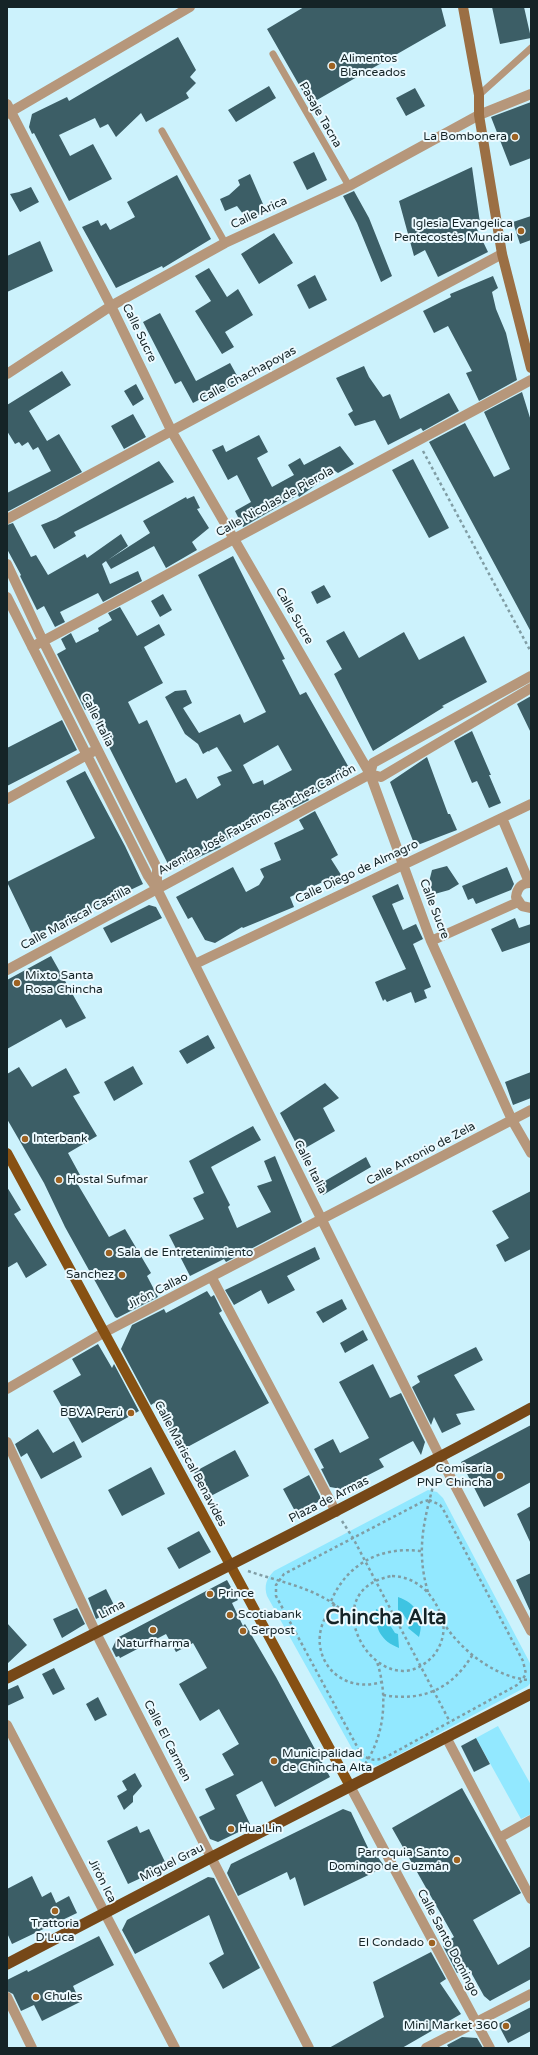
<!DOCTYPE html>
<html>
<head>
<meta charset="utf-8">
<style>
	body { margin:0 }
	#map { position:relative; width:538px; height:2055px; overflow:hidden; background:#ccf2fc; font-family:"Varela Round",sans-serif }
	canvas { display:block }
	.frame { position:absolute; inset:0; border:8px solid #152427; pointer-events:none }
</style>
</head>
<body>
<div id="map">
<canvas width="538" height="2055"></canvas>
<div class="frame"></div>
</div>
<script>
const context = document.querySelector('canvas').getContext('2d');
context.lineJoin = 'round';
function paint(path, color) { context.fillStyle = color; context.fill(path, 'evenodd'); }
function trace(path, color, width, dash) { context.strokeStyle = color; context.lineWidth = width; context.lineCap = dash ? 'butt' : 'round'; context.setLineDash(dash || []); context.stroke(path); }
function write(font, color, halo, rows, align = 'center') {
  context.font = font + ' "Varela Round",sans-serif'; context.lineWidth = 4; context.setLineDash([]); context.textBaseline = 'middle'; context.strokeStyle = halo; context.fillStyle = color; for (const [text, x, y, turn = 0] of rows) {
    context.save(); context.translate(x, y); context.rotate((+turn || 0) * Math.PI / 180); context.textAlign = isNaN(turn) ? turn : align; if (halo) context.strokeText(text, 0, 0); context.fillText(text, 0, 0); context.restore();
  }
}
paint(new Path2D(`
	M428 1490 437 1492 443 1498 531 1665V1682L528 1686 379 1765C368 1767 361 1763 355 1754L267 1596C264 1586 266 1579 274 1571Z
	M498 1726 531 1785V1814L521 1819 476 1738Z`), '#92e8ff');
paint(new Path2D(`
	M398 1597C416 1603 425 1618 419 1637L408 1628 410 1625 402 1612 398 1610Z
	M376 1609 387 1614 386 1619 395 1633 398 1634 399 1648C381 1641 374 1628 376 1609Z`), '#3ec4e2');
paint(new Path2D(`
	M304 7H441L446 26 310 104 267 29Z
	M492 7H524L531 38 500 44Z
	M178 37 196 70 190 77 196 83 186 93 189 98 146 122 141 113 116 137 108 124 100 128 95 118 59 135 70 156 93 144 112 179 69 201 34 133 32 134 29 127 32 114 67 97 69 101Z
	M269 86 276 98 236 122 228 110Z
	M415 88 425 106 406 116 396 98Z
	M531 102V158L510 166 491 117Z
	M314 152 327 180 307 190 293 162Z
	M472 167 480 223 475 225 488 252 438 277 425 250 414 256 399 201Z
	M250 174 266 211 251 219 248 210 243 214 237 206 225 211 220 199 229 195 240 185 238 180Z
	M177 175 211 239 163 268 162 266 116 288 82 227 98 220 101 226 106 223 110 230 135 217 127 202Z
	M31 187 39 202 20 212 10 194 19 192Z
	M354 191 369 218 392 276 381 282 357 223 343 196Z
	M531 216V240L520 244 513 222Z
	M274 233 293 263 259 284 241 254Z
	M40 241 53 271 7 292V256Z
	M209 268 227 297 238 289 253 315 225 332 234 347 222 354 195 311 211 301 195 276Z
	M315 275 327 300 309 309 297 285Z
	M493 276 498 288 492 292 496 309 506 333 517 380 479 401 466 373 472 371 448 326 434 333 423 311 451 297 450 294Z
	M160 313 196 381 230 363 240 381 209 398 208 395 193 403 181 381 175 384 143 322Z
	M364 366 369 377 383 397 390 394 400 419 449 393 459 411 423 431 421 428 388 445 375 420 355 426 348 414 353 411 336 378Z
	M62 371 71 385 29 411 47 441 59 434 82 472 7 512V493L51 471 38 447 33 450 28 442 22 446 19 442 15 444 7 431V405Z
	M136 384 144 399 133 406 124 391Z
	M522 392 531 421V632L429 442 465 423 494 477 510 469 484 412Z
	M133 414 146 437 124 449 111 426Z
	M259 435 268 452 257 458 272 487 294 475 288 465 300 458 304 465 340 446 354 464 338 473 335 471 299 497 298 495 243 527 235 511 251 502 237 475 228 480 212 450 223 445 226 452Z
	M413 459 449 528 429 538 392 470Z
	M159 461 174 482 74 532 76 536 54 549 41 525 56 519Z
	M194 496 200 508 197 509 209 528 192 542 197 550 166 568 154 546 111 569 106 561 102 564 110 584 138 571 142 581 103 602 98 593 60 612 65 622 55 627 44 606 37 610 20 576 21 575 7 549V525L13 523 31 557 36 555 48 575 85 554 87 558 121 534 128 546 108 560 150 533 143 521 186 497 187 499Z
	M233 556 285 659 282 660 300 695 306 692 352 773 308 798 309 800 293 808 292 806 219 844 221 847 210 852 171 870 106 741 108 740 90 707 85 710 57 654 66 649 61 639 71 633 76 643 99 631 98 628 112 620 108 613 120 607 137 636 159 624 165 635 144 647 163 683 128 702 139 724 147 720 176 783 186 778 197 799 221 785 217 777 232 771 217 747 209 751 210 752 208 751 203 754 198 744 185 734 165 697 175 691 186 690 192 703 183 708 199 733 240 714 244 723 266 712 198 575ZM278 745 292 770 264 785 263 780 253 784 243 765Z
	M324 585 331 597 317 604 311 592Z
	M163 594 172 610 160 617 151 601Z
	M344 631 359 658 404 632 419 660 464 636 487 682 442 706 444 707 373 751 334 674 342 669 326 641Z
	M531 696V733L517 704Z
	M62 720 77 750 7 786V748Z
	M472 731 491 775H489L501 803 489 808 477 781 472 783 454 741Z
	M427 757 448 814H450L457 830 415 846 390 782Z
	M85 771 125 846 143 884 33 936 7 882 95 838 66 781Z
	M315 811 338 855 331 859 345 881 333 888 327 880 290 897 294 907 243 928 242 927 215 943 205 940 192 917 188 919 176 897 233 867 246 892 259 885 264 877 260 869 281 860 274 843 304 829 299 820Z
	M447 866 459 884 449 890 431 895 428 886 432 870Z
	M507 867 514 884 511 890 476 904 473 898 468 900 462 886Z
	M398 884 404 899 392 904 403 930 416 924 423 939 413 944 431 987 424 990 427 998 415 1003 411 992 387 1002 385 999 383 1001 375 982 406 969 372 896Z
	M149 905 156 907 162 918 111 943 103 928Z
	M515 918 519 928 531 924V942L502 952 491 929Z
	M51 956 86 1018 66 1028 61 1019 7 1049V980Z
	M208 1035 215 1048 187 1064 179 1051Z
	M133 1066 143 1084 114 1101 104 1082Z
	M19 1067 32 1087 66 1068 80 1093 73 1096 97 1136 68 1153 80 1175 74 1178 109 1237 125 1229 151 1273 147 1276 158 1297 117 1318 115 1317 65 1227 44 1183 7 1119V1074Z
	M531 1072V1098L513 1105 505 1082Z
	M325 1083 339 1098 323 1108 335 1131 300 1151 280 1113Z
	M253 1126 261 1140 211 1167 230 1205 228 1207 237 1228 271 1212 257 1186 272 1181 264 1161 275 1156 302 1222 226 1262 224 1259 190 1276 169 1235 204 1219 193 1198 204 1193 189 1161Z
	M366 1157 371 1167 323 1195 318 1185Z
	M7 1187 21 1210 14 1214 47 1265 26 1278 17 1262 7 1268Z
	M531 1191V1249L505 1262 496 1245 509 1238 492 1211Z
	M315 1247 320 1259 287 1276 295 1290 268 1304 261 1290 234 1305 225 1290Z
	M207 1291 211 1297 214 1295 222 1311 219 1313 269 1403 180 1451 154 1403 151 1405 121 1349 132 1325 164 1309 166 1313Z
	M342 1299 347 1309 323 1323 316 1312Z
	M363 1330 368 1340 345 1353 340 1343Z
	M98 1344 112 1368 114 1364 139 1411 82 1443 53 1391 81 1375 72 1359Z
	M476 1347 483 1360 454 1375 475 1410 456 1414 461 1424 442 1433 434 1417 431 1425 412 1387 420 1382 417 1376Z
	M373 1364 390 1398 401 1393 425 1442 421 1455 413 1441 379 1459 384 1467 341 1489 330 1487 321 1469 324 1468 314 1449 333 1439 340 1453 369 1438 339 1382Z
	M531 1425V1482L484 1507 461 1462Z
	M38 1429 53 1453 74 1441 82 1457 41 1479 27 1453 21 1457 15 1444Z
	M235 1450 249 1476 207 1498 194 1472Z
	M151 1467 165 1494 122 1516 108 1490Z
	M309 1475 322 1500 296 1513 283 1489Z
	M531 1506V1544L517 1514Z
	M199 1531 211 1552 179 1569 167 1548Z
	M531 1573V1613L516 1580Z
	M227 1580 238 1600 232 1603 243 1626 245 1624 276 1677 330 1777 275 1807 262 1781 236 1795 251 1826 218 1842 210 1839 199 1817 215 1809 205 1789 234 1775 222 1754 239 1744 219 1709 200 1721 179 1684 207 1668 193 1643 176 1652 166 1634 120 1658 119 1656 116 1657 112 1649 117 1638Z
	M106 1589 116 1609 96 1619 88 1598Z
	M77 1608 85 1624 62 1638 53 1619Z
	M7 1623 27 1645 7 1664Z
	M54 1668 65 1689 53 1695 42 1674Z
	M18 1685 24 1698 7 1706V1690Z
	M98 1697 107 1715 95 1721 86 1704Z
	M476 1738 490 1764 474 1772 461 1746Z
	M135 1773 142 1786 133 1796V1802L124 1810 117 1796 127 1790 122 1781Z
	M462 1788 521 1893 473 1920 498 1965 531 1946V1979L490 2001 484 1996 468 1967 457 1973 443 1946 453 1941 451 1939 454 1937 392 1828Z
	M343 1809 351 1812 369 1850 372 1849 385 1867 304 1906 295 1877 290 1880 287 1872 238 1896 227 1873 231 1864Z
	M137 1826 140 1833 149 1829 167 1866 128 1884 107 1841Z
	M32 1876 42 1897 51 1892 56 1903 69 1896 77 1913 12 1944 7 1933V1889Z
	M208 1877 214 1878 260 1968 223 1989 209 1963 224 1954 209 1915 135 1954 122 1930 127 1920Z
	M99 1936 114 1965 73 1986 80 2002 42 2021 34 2005 21 2011 13 1994 7 1991V1980L27 1970 28 1972Z
	M431 1952 446 1979 440 1983 461 2014 402 2048H329L384 2017 373 1982Z
	M531 2007V2031L508 2043 498 2024Z
	M462 2037 477 2038 483 2048H449L447 2045Z`), '#3c5e66');
trace(new Path2D(`
	M423 451 531 652
	M429 1500 440 1505 443 1509 523 1661 526 1674 519 1684 386 1757C375 1762 367 1760 360 1752L276 1596V1585L284 1574 422 1502Z
	M342 1521 353 1538 450 1722
	M248 1571C286 1584 325 1589 353 1621
	M392 1576C417 1577 434 1594 442 1618 446 1630 442 1645 434 1655 382 1714 307 1591 392 1576Z
	M428 1592C415 1548 425 1517 436 1475
	M331 1601C347 1564 380 1546 421 1551
	M335 1604C299 1642 331 1697 382 1682
	M443 1622C460 1650 497 1679 531 1680
	M383 1695C423 1702 452 1689 473 1654
	M365 1764C385 1735 388 1695 377 1662`), '#809da4', 2.5, [3, 3]);
trace(new Path2D(`
	M273 54 349 186
	M479 95 531 48
	M162 131 225 243`), '#b6977b', 7);
trace(new Path2D(`
	M7 104 111 306 172 432 370 774 431 941 512 1120 531 1153
	M7 114 190 7
	M7 374 111 306 225 243 349 186 479 115 531 94
	M7 519 502 254
	M7 564 43 641 157 868V889
	M7 597 148 876 157 889 440 1457
	M32 647 531 380
	M370 774 373 763 531 676
	M7 799 92 752
	M502 818 529 882
	M531 883C522 882 517 888 516 897L522 906 531 908
	M431 941 518 902
	M195 964 531 804
	M7 970 370 774 381 777 531 688
	M212 1278 336 1512
	M7 1389 105 1332 531 1110
	M7 1442 96 1633 309 2048
	M7 1725 175 2048
	M446 1737 531 1899
	M350 1786 490 2048
	M499 1838 531 1820
	M7 1997 32 2048
	M426 2048 531 1994`), '#b6977b', 10);
trace(new Path2D(`
	M440 1457 531 1631`), '#b6977b', 10);
trace(new Path2D(`
	M463 7 479 95V115L502 254 531 368`), '#9b6f44', 10);
trace(new Path2D(`
	M7 1153 350 1786`), '#875113', 10);
trace(new Path2D(`
	M7 1678C182 1589 358 1502 531 1408
	M7 1964 212 1857 531 1694`), '#764818', 11);
for (const [x, y, r, color] of [
	[332,66,4,"#9d6222"],
	[515,137,4,"#9d6222"],
	[521,231,4,"#9d6222"],
	[17,983,4,"#9d6222"],
	[25,1139,4,"#9d6222"],
	[59,1180,4,"#9d6222"],
	[109,1253,4,"#9d6222"],
	[122,1275,4,"#9d6222"],
	[131,1413,4,"#9d6222"],
	[500,1476,4,"#9d6222"],
	[210,1594,4,"#9d6222"],
	[230,1615,4,"#9d6222"],
	[153,1630,4,"#9d6222"],
	[243,1631,4,"#9d6222"],
	[274,1761,4,"#9d6222"],
	[231,1829,4,"#9d6222"],
	[457,1860,4,"#9d6222"],
	[55,1911,4,"#9d6222"],
	[432,1943,4,"#9d6222"],
	[36,1997,4,"#9d6222"],
	[506,2026,4,"#9d6222"]
]) { const dot = new Path2D(); dot.arc(x, y, r, 0, 2 * Math.PI); context.fillStyle = color; context.fill(dot); trace(dot, '#ecfaff', 1.5); }
write('12px', '#152427', '#ecfaff', [
	["Alimentos",340,59],
	["Blanceados",340,73],
	["La Bombonera",507,137,"right"],
	["Iglesia Evangelica",513,224,"right"],
	["Pentecostés Mundial",513,238,"right"],
	["Mixto Santa",25,976],
	["Rosa Chincha",25,990],
	["Interbank",33,1139],
	["Hostal Sufmar",67,1180],
	["Sala de Entretenimiento",117,1253],
	["Sanchez",114,1275,"right"],
	["BBVA Perú",123,1413,"right"],
	["Comisaría",492,1469,"right"],
	["PNP Chincha",492,1483,"right"],
	["Prince",218,1594],
	["Scotiabank",238,1615],
	["Serpost",251,1631],
	["Naturfharma",153,1644,"center"],
	["Municipalidad",282,1754],
	["de Chincha Alta",282,1768],
	["Hua Lin",239,1829],
	["Parroquia Santo",449,1853,"right"],
	["Domingo de Guzmán",449,1867,"right"],
	["Trattoria",55,1924,"center"],
	["D'Luca",55,1938,"center"],
	["El Condado",424,1943,"right"],
	["Chules",44,1997],
	["Mini Market 360",498,2026,"right"]
], 'left');
write('12px', '#152427', '#ecfaff', [
	["Pasaje Tacna",320,115,60],
	["Calle Arica",259,213,-25],
	["Calle Sucre",139,333,64],
	["Calle Chachapoyas",248,375,-28],
	["Calle Nicolas de Pierola",275,502,-29],
	["Calle Sucre",294,616,60],
	["Calle Italia",97,720,63],
	["Avenida José Faustino Sánchez Carrión",257,820,-28],
	["Calle Diego de Almagro",357,872,-25],
	["Calle Sucre",434,909,69],
	["Calle Mariscal Castilla",76,918,-28],
	["Calle Antonio de Zela",421,1154,-28],
	["Calle Italia",310,1167,63],
	["Jirón Callao",158,1291,-27],
	["Calle Mariscal Benavides",190,1464,62],
	["Plaza de Armas",329,1500,-27],
	["Lima",112,1610,-27],
	["Calle El Carmen",167,1741,63],
	["Miguel Grau",172,1863,-27],
	["Jirón Ica",102,1881,63],
	["Calle Santo Domingo",448,1943,62]
]);
write('bold 20px', '#152427', '#ecfaff', [
	["Chincha Alta",386,1619]
]);
</script>
</body>
</html>
